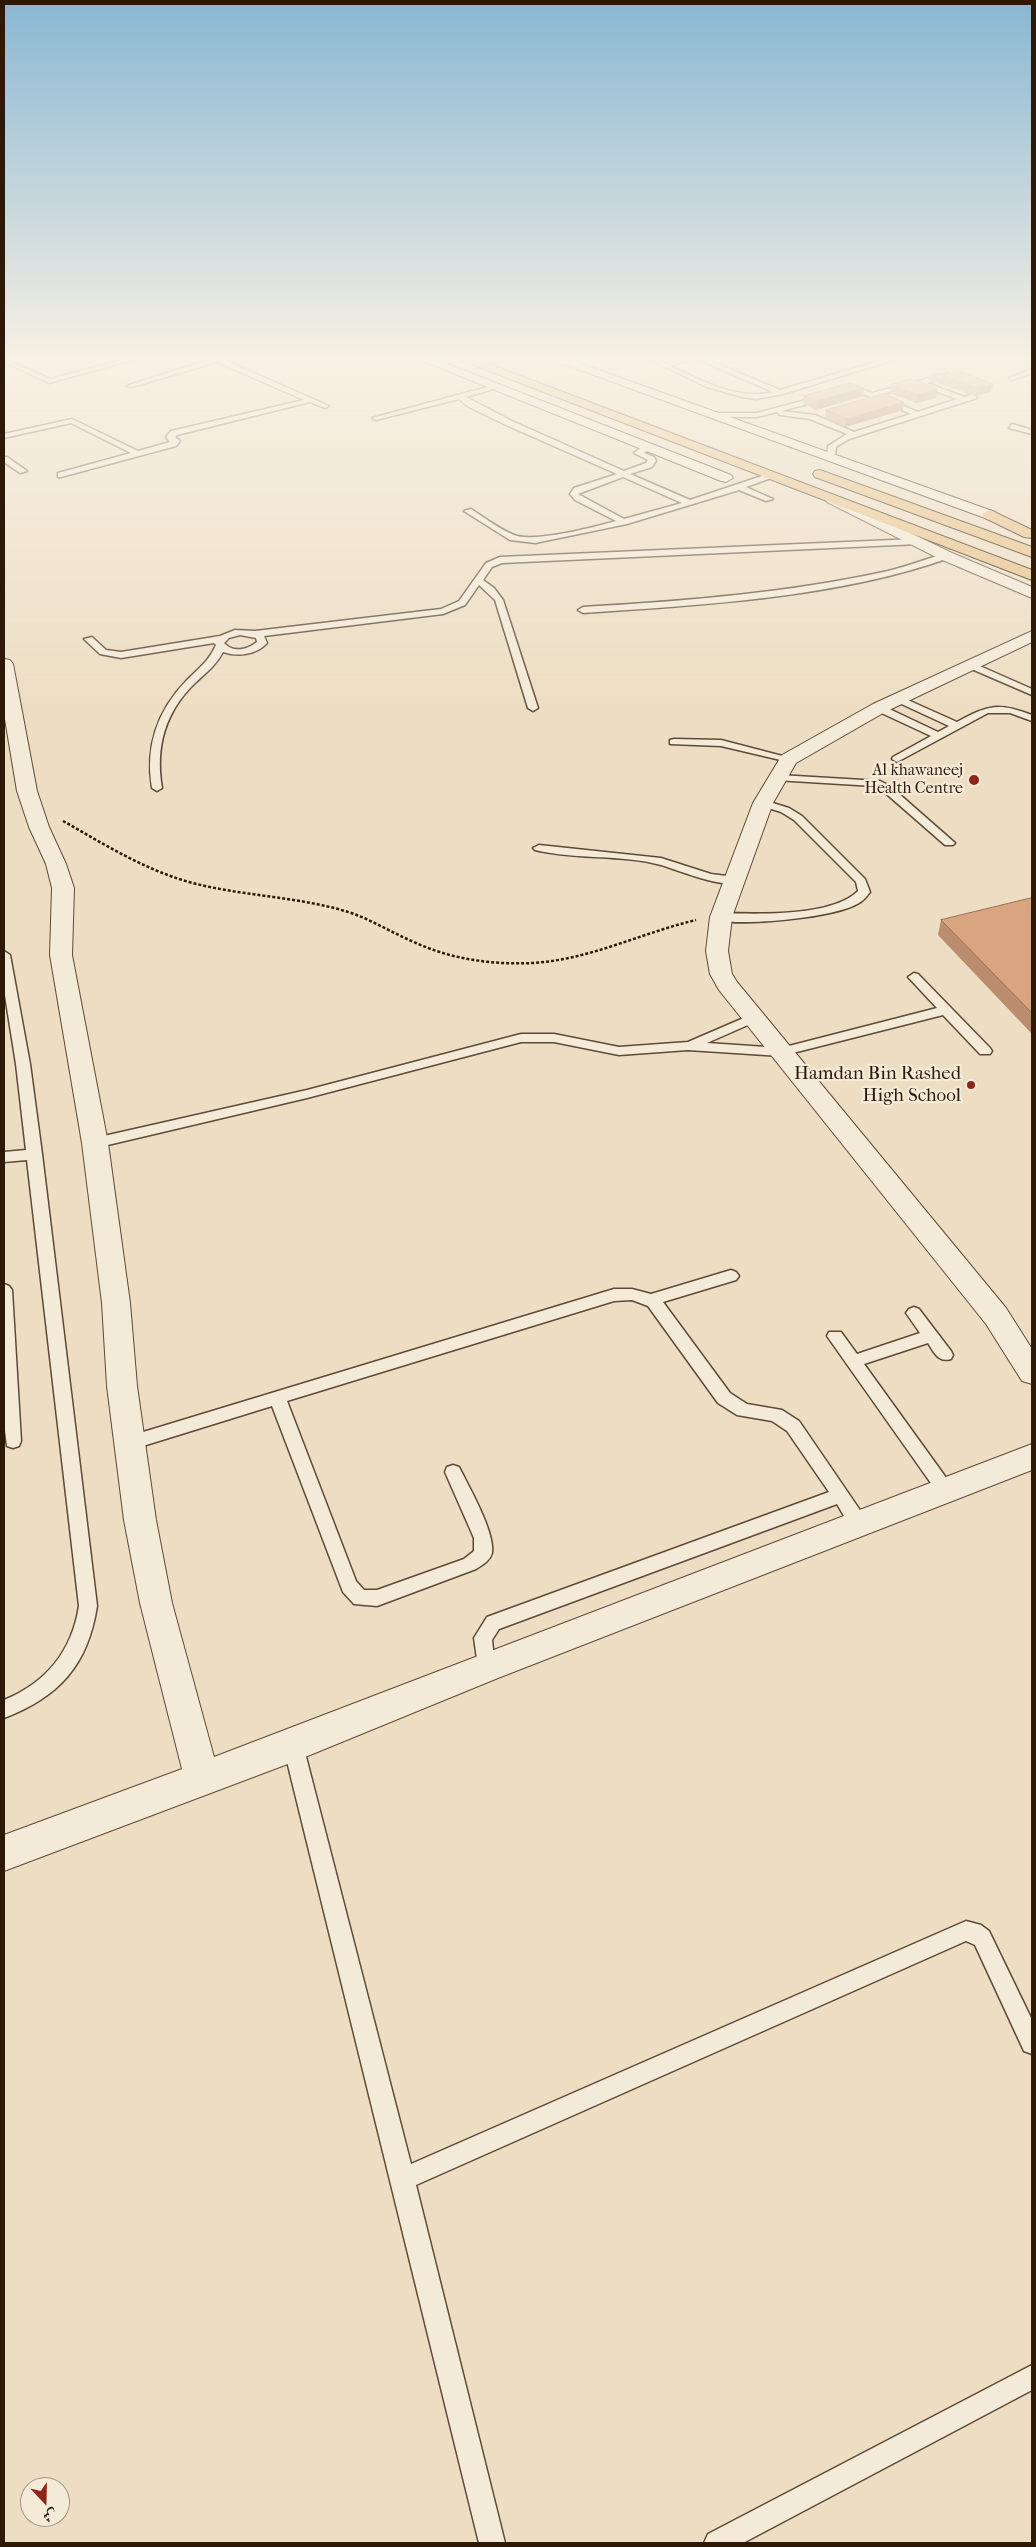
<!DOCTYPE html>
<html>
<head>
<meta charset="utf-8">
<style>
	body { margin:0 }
	#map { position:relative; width:1036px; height:2547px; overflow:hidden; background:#eddec3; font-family:"IM FELL French Canon",Amiri,serif }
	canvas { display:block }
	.frame { position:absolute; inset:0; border:5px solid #2e1908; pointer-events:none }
	.north { position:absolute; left:20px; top:2477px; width:50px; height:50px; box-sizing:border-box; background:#f3ead8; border:1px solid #a49685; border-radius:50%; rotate:159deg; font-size:14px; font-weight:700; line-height:20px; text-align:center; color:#2e1908 }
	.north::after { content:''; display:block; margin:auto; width:18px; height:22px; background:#8f2418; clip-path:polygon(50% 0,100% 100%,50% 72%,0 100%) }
</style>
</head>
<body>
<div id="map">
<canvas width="1036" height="2547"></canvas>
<div class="frame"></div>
<div class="north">ش</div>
</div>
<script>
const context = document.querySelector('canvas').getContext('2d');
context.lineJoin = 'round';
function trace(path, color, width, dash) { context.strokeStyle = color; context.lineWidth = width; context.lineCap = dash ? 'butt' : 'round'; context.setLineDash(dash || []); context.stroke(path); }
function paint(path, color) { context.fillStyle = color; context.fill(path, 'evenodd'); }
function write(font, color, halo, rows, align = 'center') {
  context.font = font + ' "IM FELL French Canon",serif'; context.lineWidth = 4.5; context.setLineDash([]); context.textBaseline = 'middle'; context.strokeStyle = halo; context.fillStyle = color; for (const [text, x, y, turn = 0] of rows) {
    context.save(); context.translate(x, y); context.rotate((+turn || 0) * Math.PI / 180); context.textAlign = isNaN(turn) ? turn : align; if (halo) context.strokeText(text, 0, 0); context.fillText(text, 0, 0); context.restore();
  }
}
const lane = new Path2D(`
	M4 359 50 379 125 359H136L49 383 4 362Z
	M211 359H222L329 406 325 408 310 402 177 435 175 437 180 441 176 446 61 477H58V473L131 453 71 423 4 438V434L72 419 138 451 170 442 166 437 171 431 304 400 217 362 132 387 126 386Z
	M649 359H657L665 363 691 359 670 366C700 380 739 401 773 392L697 359H706L780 390 886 359H897L783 394 756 399 742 397 707 387Z
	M1032 369V373L1012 380 1009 378Z
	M949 373 951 376 927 383 964 397 974 394 977 398 849 439 836 447 835 458 831 460 827 458 828 446 847 434 810 419 780 415 777 412 757 417H712L708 415 712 413H757L821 396 824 400 781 411 815 415 854 432 911 414 863 394 843 393 840 389 864 390 872 393ZM919 385 957 399 918 412 878 395Z
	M495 385 497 388 466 397 512 421 624 471 646 463 648 460 634 453 644 445H650V449L644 453 654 457 656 461 652 467 630 474 690 500 771 473 775 475 774 477 746 487 773 499 766 501 739 490 627 524 535 543 510 540 464 511 471 509C485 518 499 529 514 535 533 543 595 527 616 521L575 500 570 494 574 488 617 474 506 425 469 407 459 399 376 420 372 418ZM623 477 682 503 624 519 578 494Z
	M1012 424 1032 430V434L1009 428Z
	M4 457H7L27 471 20 473 4 462Z
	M916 539 920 542 919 544 502 563 492 567 483 580 494 588 503 600 538 708 533 711 528 708 495 600 479 585 465 605 443 614 264 636 267 643C256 655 238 657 223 652 216 665 206 673 195 683 165 712 155 747 162 788L157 791 152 788C145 746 157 711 187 680 199 668 209 661 216 645L214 643 121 658 100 654 84 639 92 637 106 650 121 652 220 636 235 630 255 631 441 609 459 601 486 563 500 557ZM240 635 256 638 257 642C247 650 233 653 224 643L229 638Z
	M946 553 949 554V558C837 598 701 605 583 613L578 610 583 607C685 601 788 593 888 571 908 566 926 559 946 553Z
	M967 663H973L1032 689V695L967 667Z
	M895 697H901L957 722C988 705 998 702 1032 715V721L1010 713H988L897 762 892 759 893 757 931 736 875 710V706H883L938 732 949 726 895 701Z
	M674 739 721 740 794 759 789 762 721 746 670 744V740Z
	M779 775 880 781 890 786 955 843 953 845H945L882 790 874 786 775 780V776Z
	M763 800 789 808 802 816 865 879 870 892C867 896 863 901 859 903 835 918 744 926 717 920V914L721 913C756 914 832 917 858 891L856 882 794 820 781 812 759 805 758 803Z
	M539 845 661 858 711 874 735 877 741 880C729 892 676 869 661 865 620 854 576 860 535 850L533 848Z
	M4 951 10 955 30 1064 42 1154 97 1606C88 1665 59 1697 4 1718V1700C46 1683 72 1651 79 1606L27 1160 4 1162V1152L26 1150 16 1064 4 989Z
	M914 973 918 974 990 1048 992 1051 990 1054H980L943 1015 781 1056 688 1050 619 1055 554 1042H521L307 1098 95 1148 88 1143 95 1138 307 1090 521 1034H554L619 1047 688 1042 753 1014 757 1015 759 1018 757 1021 707 1043 781 1048 937 1008 908 977Z
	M731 1270 736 1272 739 1276 736 1280 663 1302 730 1393 747 1404 782 1410 799 1421 866 1519 869 1524 866 1529C851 1534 844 1515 837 1504L499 1629 492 1640 495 1667 493 1673 486 1676 479 1673 474 1638 487 1617 829 1492 787 1431 772 1421 737 1415 718 1403 648 1306 632 1300 614 1301 287 1401 356 1581 364 1590H377L464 1559 474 1551V1538L445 1472 447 1467 453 1465 459 1467C469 1487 495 1532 492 1553 490 1561 482 1565 476 1569L377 1606 354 1604 343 1592 272 1406 130 1450 124 1448 122 1443 124 1438 130 1436 614 1289H632L651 1294Z
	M4 1284 9 1286 12 1290 21 1441 19 1446 13 1448 7 1446 4 1423Z
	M914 1307 919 1309 951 1351 953 1355 951 1359C938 1363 934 1352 928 1343L864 1364 952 1486 954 1491 952 1496 946 1498 940 1496 827 1336 829 1332H841L857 1354 920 1333 906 1313 909 1309Z
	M293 1736 300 1739 303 1745 411 2164 966 1921 981 1925 989 1931 1032 2020V2054L1024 2051 975 1945 966 1941 416 2185 505 2543H479L283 1745 286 1739Z
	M1032 2365V2390L743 2543H704L708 2534Z`);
const street = new Path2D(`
	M560 359H580L564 366 558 362Z
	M832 495 952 553 1032 587V598L940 559 827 502 825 499Z
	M1032 631V642L885 712 796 763 773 803 732 917 728 951 732 974 737 982 1006 1308 1032 1349V1384L1022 1381 986 1324 719 990 710 974 706 951 710 917 753 803 782 755 873 704Z
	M4 659 10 660 13 664 37 791 49 827 66 864 74 888 72 955 108 1143 130 1303 137 1386 156 1520 172 1603 214 1757 1032 1444V1470L498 1678 293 1762 4 1871V1835L182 1769 140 1603 124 1520 107 1386 102 1303 82 1143 50 955 52 888 46 864 29 827 17 791 4 713Z`);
const secondary = new Path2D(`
	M418 359H435L731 475 733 478 726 482 721 481Z
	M550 359H568L995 512 998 515 990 520 985 518Z`);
const primary = new Path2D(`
	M458 359H476L1032 570V580Z
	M820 470 1032 547V557L815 477 813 474 815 471Z
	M990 510 1032 530V538L1024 537 985 518 982 515 985 512Z`);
trace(lane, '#5e4a37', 3);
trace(street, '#5e4a37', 2);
trace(secondary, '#2e1908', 2);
trace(primary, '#2e1908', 2);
trace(new Path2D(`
	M63 821C104 844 143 869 189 882 240 896 294 896 345 911 369 918 390 932 414 942 450 959 492 965 532 963 589 960 641 933 696 920`), '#2e1908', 2.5, [3, 2]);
paint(lane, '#f3ead8');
paint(street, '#f3ead8');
paint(secondary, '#f3ead8');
paint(primary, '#e6bf82');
paint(new Path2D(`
	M941 373 991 392 975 396 942 384H940L929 380 930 376Z
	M891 385 936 398 916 403 890 393Z
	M804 396H863L816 410 803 404Z
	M826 410H903L845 427 825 419Z
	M1032 898V1034L938 935 941 920Z`), '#bb8d6e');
paint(new Path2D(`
	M993 384 991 392 975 396 977 388Z
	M864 388 863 396 816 410 817 401Z
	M938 389 936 398 916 403 917 395Z
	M904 402 903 410 845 427 847 419Z`), '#98735a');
const building = new Path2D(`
	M959 371 993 384 977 388 944 376Z
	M941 373 946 375 944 376 943 380H941L930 376Z
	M911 379 938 389 917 395 891 385Z
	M851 383 864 388 817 401 804 396Z
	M884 394 904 402 847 419 826 410Z
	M1032 898V1013L941 920Z`);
paint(building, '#d9a480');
trace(building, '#98735a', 1);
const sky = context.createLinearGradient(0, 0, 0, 716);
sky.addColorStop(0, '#89b7d2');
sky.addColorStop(0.5, '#f7f0e4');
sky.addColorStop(1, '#f7f0e400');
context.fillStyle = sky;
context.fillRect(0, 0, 1036, 716);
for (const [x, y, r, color] of [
	[974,780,6,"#8f2418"],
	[971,1085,5,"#8f2418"]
]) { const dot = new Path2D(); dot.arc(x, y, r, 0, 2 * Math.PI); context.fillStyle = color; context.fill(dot); trace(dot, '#f3ead8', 2); }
write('16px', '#2e1908', '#f3ead8', [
	["Al khawaneej",963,771],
	["Health Centre",963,789]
], 'right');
write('19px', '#2e1908', '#f3ead8', [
	["Hamdan Bin Rashed",961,1074],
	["High School",961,1096]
], 'right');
</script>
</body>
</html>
